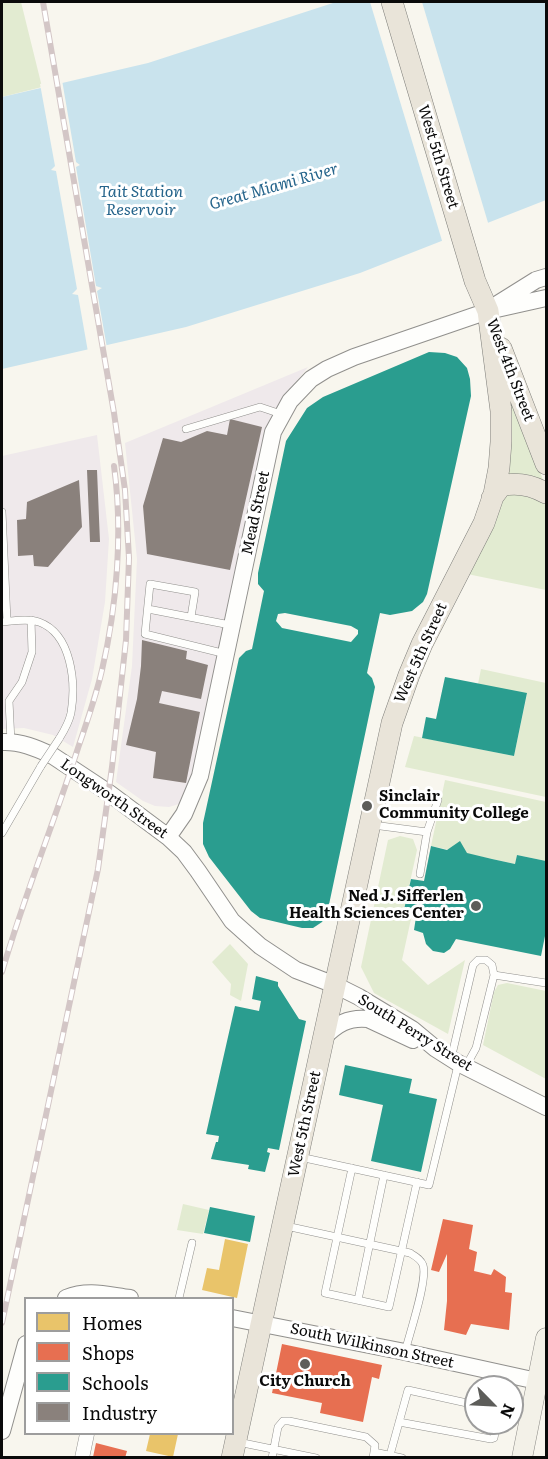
<!DOCTYPE html>
<html>
<head>
<meta charset="utf-8">
<style>
	body { margin:0 }
	#map { position:relative; width:548px; height:1459px; overflow:hidden; background:#f8f6ee; font-family:Literata,serif }
	canvas { display:block }
	.frame { position:absolute; inset:0; border:3px solid #0a0a0a; pointer-events:none }
	.legend { position:absolute; left:24px; top:1297px; width:210px; height:138px; box-sizing:border-box; background:#fff; border:2px solid #9d9d9d; margin:0; padding:8px 10px; list-style:none; font-size:18px; color:#0a0a0a }
	.legend li { display:flex; align-items:center; gap:12px; height:30px }
	.legend b { width:30px; border:2px solid #9d9d9d }
	.north { position:absolute; left:464px; top:1375px; width:60px; height:60px; box-sizing:border-box; background:#fff; border:2px solid #9d9d9d; border-radius:50%; rotate:114deg; font-size:16px; font-weight:700; line-height:24px; text-align:center; color:#0a0a0a }
	.north::after { content:''; display:block; margin:auto; width:21px; height:27px; background:#5d5d5a; clip-path:polygon(50% 0,100% 100%,50% 72%,0 100%) }
</style>
</head>
<body>
<div id="map">
<canvas width="548" height="1459"></canvas>
<div class="frame"></div>
<ul class="legend">
<li><b style="height:16px;background:#e9c46a"></b>Homes</li>
<li><b style="height:16px;background:#e76f51"></b>Shops</li>
<li><b style="height:16px;background:#2a9d8f"></b>Schools</li>
<li><b style="height:16px;background:#8a817c"></b>Industry</li>
</ul>
<div class="north">N</div>
</div>
<script>
const context = document.querySelector('canvas').getContext('2d');
context.lineJoin = 'round';
function paint(path, color) { context.fillStyle = color; context.fill(path, 'evenodd'); }
function trace(path, color, width, dash) { context.strokeStyle = color; context.lineWidth = width; context.lineCap = dash ? 'butt' : 'round'; context.setLineDash(dash || []); context.stroke(path); }
function write(font, color, halo, rows, align = 'center') {
  context.font = font + ' Literata,serif'; context.lineWidth = 6; context.setLineDash([]); context.textBaseline = 'middle'; context.strokeStyle = halo; context.fillStyle = color; for (const [text, x, y, turn = 0] of rows) {
    context.save(); context.translate(x, y); context.rotate((+turn || 0) * Math.PI / 180); context.textAlign = isNaN(turn) ? turn : align; if (halo) context.strokeText(text, 0, 0); context.fillText(text, 0, 0); context.restore();
  }
}
paint(new Path2D(`
	M308 367 288 392 188 794 179 804 169 807 155 806 143 801 116 782 132 666 137 559 125 443Z
	M97 435 109 539 105 602 92 679 73 747 53 735 24 728 2 729V456Z`), '#efe9eb');
paint(new Path2D(`
	M2 2H21L42 87 2 97Z
	M512 403 544 482 546 501V590L467 574 509 404Z
	M481 669 546 683V797L405 767 414 736 514 756 527 694 478 684Z
	M445 780 546 802V861L517 855 515 864 431 846Z
	M400 836 413 839 417 850 403 914 411 919 402 960 428 985 465 960 448 1034 374 993 361 967 388 840Z
	M230 944 248 964 241 1001 230 995 231 984 212 962Z
	M507 983 546 991V1079L483 1045 494 992 498 985Z
	M183 1204 209 1210 203 1234 177 1230Z`), '#e2ebd1');
paint(new Path2D(`
	M336 2H546V200L360 273 186 327 2 369V97L148 63Z`), '#c9e3ed');
paint(new Path2D(`
	M370 2H422L489 226 443 244Z
	M62 80 76 162 80 165 76 167 96 286 102 288 97 291 107 348 88 352 78 295 72 294 77 289 56 171 51 170 55 166 40 84Z`), '#f8f6ee');
paint(new Path2D(`
	M225 1239 248 1244 237 1298 202 1290 207 1268 219 1270Z
	M150 1434H178L173 1457 146 1451Z`), '#e9c46a');
paint(new Path2D(`
	M443 1219 473 1225 469 1249 477 1252 474 1271 491 1275 494 1269 506 1277 505 1292 512 1293 509 1330 471 1324 466 1335 444 1330 447 1301V1254L439 1272 431 1270Z
	M282 1344 382 1365 379 1379 372 1377 363 1422 320 1413 322 1403 272 1393Z
	M96 1443 127 1451 125 1458 93 1457Z`), '#e76f51');
paint(new Path2D(`
	M429 352 445 353 457 357 467 368 470 379 471 396 427 594 423 602 412 611 390 615 380 613 367 673 372 678 375 687 327 914 322 922 313 928H302L260 918 251 911 209 857 203 844V823L239 658 246 651 252 649 264 591 258 584V573L286 441 307 408 323 397ZM285 613 351 626 358 630V634L351 642 282 628 276 621 278 614Z
	M445 677 527 693 514 756 422 738 426 717 436 719Z
	M460 841 467 853 492 859 515 864 517 855 546 861V931L541 956 456 939 450 949 444 953 433 951 426 944 423 933 414 930 416 917 403 914 411 879 424 881 431 846 447 850Z
	M256 976 278 982V986L299 1019 306 1021 279 1150 268 1148 267 1152 270 1153 265 1172 248 1169 249 1165 211 1159 216 1142H218L219 1136 206 1134 235 1006 259 1011 261 1001 252 999Z
	M345 1065 412 1079 409 1093 437 1099 421 1172 371 1161 383 1105 339 1095Z
	M210 1207 255 1216 250 1242 204 1233Z`), '#2a9d8f');
paint(new Path2D(`
	M230 419 262 427 230 570 147 554 143 506 163 438 181 442 207 431 227 435Z
	M87 470H97L100 542H90Z
	M79 480 82 527 48 567 34 566 33 555 18 556 17 520 26 519 27 502Z
	M142 640 187 651 186 659 208 665 201 699 162 691 159 703 200 712 186 783 153 778 156 752 126 745 137 699 141 666Z`), '#8a817c');
const service = new Path2D(`
	M186 429 260 407 281 414
	M2 512 7 621
	M148 609 230 625
	M191 617 195 592 150 584 145 634 226 654
	M2 622C13 621 28 618 39 622 72 634 76 683 71 713 69 722 64 731 59 739
	M11 742 9 701 22 682 32 652 31 620
	M373 825 427 832 438 800
	M2 833 41 766
	M420 874 427 832
	M451 1059 473 965 478 960H486L492 965 494 975
	M466 1066 476 1048 494 975 546 983
	M300 1157 429 1185 458 1065
	M352 1168 325 1293 389 1307 417 1182
	M286 1226 410 1253C415 1256 421 1259 423 1265 428 1280 409 1335 405 1352
	M179 1298 192 1243
	M358 1300 384 1175
	M399 1422 491 1439 494 1438 497 1423
	M238 1442 316 1458
	M374 1452 402 1458
	M390 1455 408 1390 476 1405
	M272 1458 278 1427 283 1421H289L366 1437 375 1445 373 1458`);
const minor = new Path2D(`
	M82 1458 87 1434`);
const tertiary = new Path2D(`
	M496 305 536 280 546 277
	M2 742C20 741 37 748 53 756L109 793 168 837 184 852 198 871 232 921 260 946 296 970 335 985 359 997 412 1029 436 1049 458 1063 546 1107
	M168 837 184 814 200 776 273 432 290 401 311 379 327 369 354 357 488 311 546 298
	M323 1038C337 1024 348 1017 368 1019L413 1040
	M66 1298C88 1289 107 1295 130 1298
	M232 1318 405 1352 546 1383
	M2 1431 26 1344`);
const secondary = new Path2D(`
	M522 1458 546 1338`);
const primary = new Path2D(`
	M501 348 546 464
	M492 498 501 486C517 482 531 485 546 493
	M232 1458 392 723 409 675 422 644 484 523 494 494 499 468 501 442V411L488 311 475 281 392 2`);
trace(service, '#91908d', 8);
trace(minor, '#91908d', 15);
trace(tertiary, '#91908d', 18);
trace(secondary, '#888783', 21);
trace(primary, '#7e7e7a', 22);
trace(service, '#fefefc', 7);
trace(minor, '#fefefc', 14);
trace(tertiary, '#fefefc', 16);
trace(secondary, '#f3f1e8', 20);
trace(primary, '#e9e4d9', 21);
const rail = new Path2D(`
	M2 972C24 896 54 823 78 748 87 722 96 696 102 670 117 606 123 531 114 466
	M2 1323 98 869 112 767 126 640 129 558 125 490 114 413 43 2`);
trace(rail, '#d3c6c6', 6);
trace(rail, '#fff', 4, [11]);
const serviceBridge = new Path2D(`
	M41 766 59 739`);
trace(serviceBridge, '#91908d', 8, []);
trace(serviceBridge, '#fefefc', 7);
for (const [x, y, r, color] of [
	[367,806,6,"#5d5d5a"],
	[476,906,6,"#5d5d5a"],
	[305,1364,6,"#5d5d5a"]
]) { const dot = new Path2D(); dot.arc(x, y, r, 0, 2 * Math.PI); context.fillStyle = color; context.fill(dot); trace(dot, '#fff', 2); }
write('15px', '#0a0a0a', '#fff', [
	["West 5th Street",438,157,73],
	["West 4th Street",510,370,69],
	["Mead Street",256,513,-78],
	["West 5th Street",421,653,-66],
	["Longworth Street",114,799,35],
	["South Perry Street",415,1033,32],
	["West 5th Street",305,1124,-78],
	["South Wilkinson Street",372,1346,12]
]);
write('bold 15px', '#0a0a0a', '#fff', [
	["Sinclair",379,797],
	["Community College",379,814],
	["Ned J. Sifferlen",464,897,"right"],
	["Health Sciences Center",464,914,"right"],
	["City Church",305,1382,"center"]
], 'left');
write('italic 16px', '#25648b', '#fff', [
	["Great Miami River",274,187,-16],
	["Tait Station",141,192],
	["Reservoir",141,210]
]);
</script>
</body>
</html>
